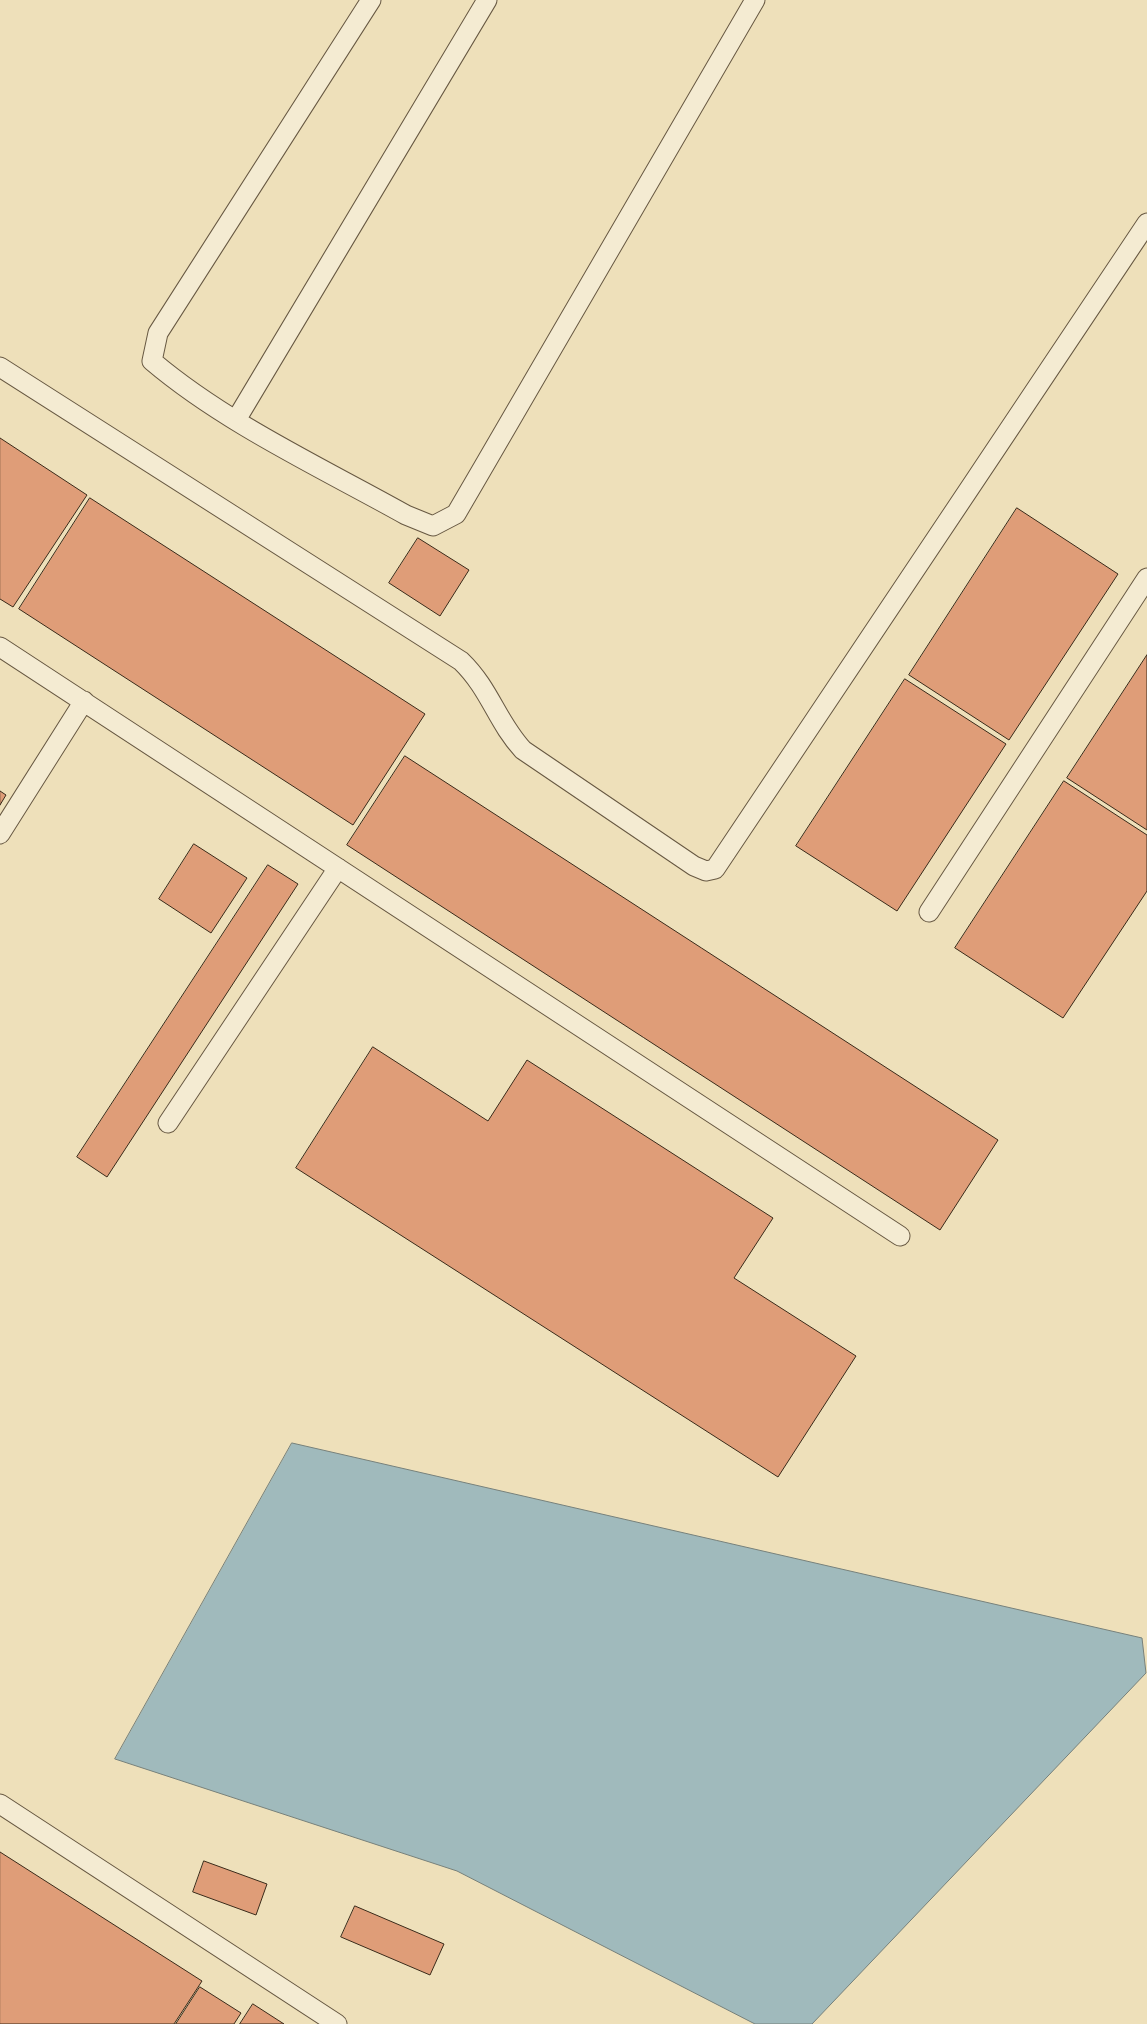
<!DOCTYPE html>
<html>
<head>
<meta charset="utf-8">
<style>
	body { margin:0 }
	canvas { display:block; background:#eee0ba }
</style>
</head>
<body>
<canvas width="1147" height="2024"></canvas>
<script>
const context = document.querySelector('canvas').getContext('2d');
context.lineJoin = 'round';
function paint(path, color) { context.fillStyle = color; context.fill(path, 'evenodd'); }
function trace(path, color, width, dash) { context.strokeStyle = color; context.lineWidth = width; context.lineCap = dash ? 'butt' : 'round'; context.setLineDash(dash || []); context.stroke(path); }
const water = new Path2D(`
	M292 1443 1142 1638 1146 1673 812 2024H755L457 1871 115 1759Z`);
paint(water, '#a0babc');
trace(water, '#77817b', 1);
const building = new Path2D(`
	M0 438 87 495 13 607 0 599Z
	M90 498 425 714 353 825 19 609Z
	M1017 508 1118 574 1009 740 909 675Z
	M418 538 469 570 440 616 389 583Z
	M1147 655V830L1067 778Z
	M905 679 1006 744 897 911 796 846Z
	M405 756 998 1140 940 1230 347 845Z
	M1064 781 1147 835V891L1063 1018 955 948Z
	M0 791 6 795 0 805Z
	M194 844 247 878 211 933 159 899Z
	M268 865 298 884 107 1177 77 1157Z
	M373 1047 488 1121 527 1060 773 1218 734 1278 856 1356 778 1477 296 1168Z
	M0 1852 202 1981 174 2024H0Z
	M204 1861 267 1884 256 1915 193 1892Z
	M355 1906 444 1944 430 1975 341 1937Z
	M200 1987 241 2013 234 2024H176Z
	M253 2004 284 2024H240Z`);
paint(building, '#df9d78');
trace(building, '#3a2b1a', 1);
const service = new Path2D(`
	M371 0 158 333 152 361C225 423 322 468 406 515L433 526 456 514 755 0
	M0 367 461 661C490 689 497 722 523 750L694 866 706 871 715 869 1147 223
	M236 420 487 0
	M0 647 900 1236
	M0 834 84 701
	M929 912 1147 578
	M168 1123 338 868
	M0 1804 337 2024`);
trace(service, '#675842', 21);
trace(service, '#f4ebd2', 19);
</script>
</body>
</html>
